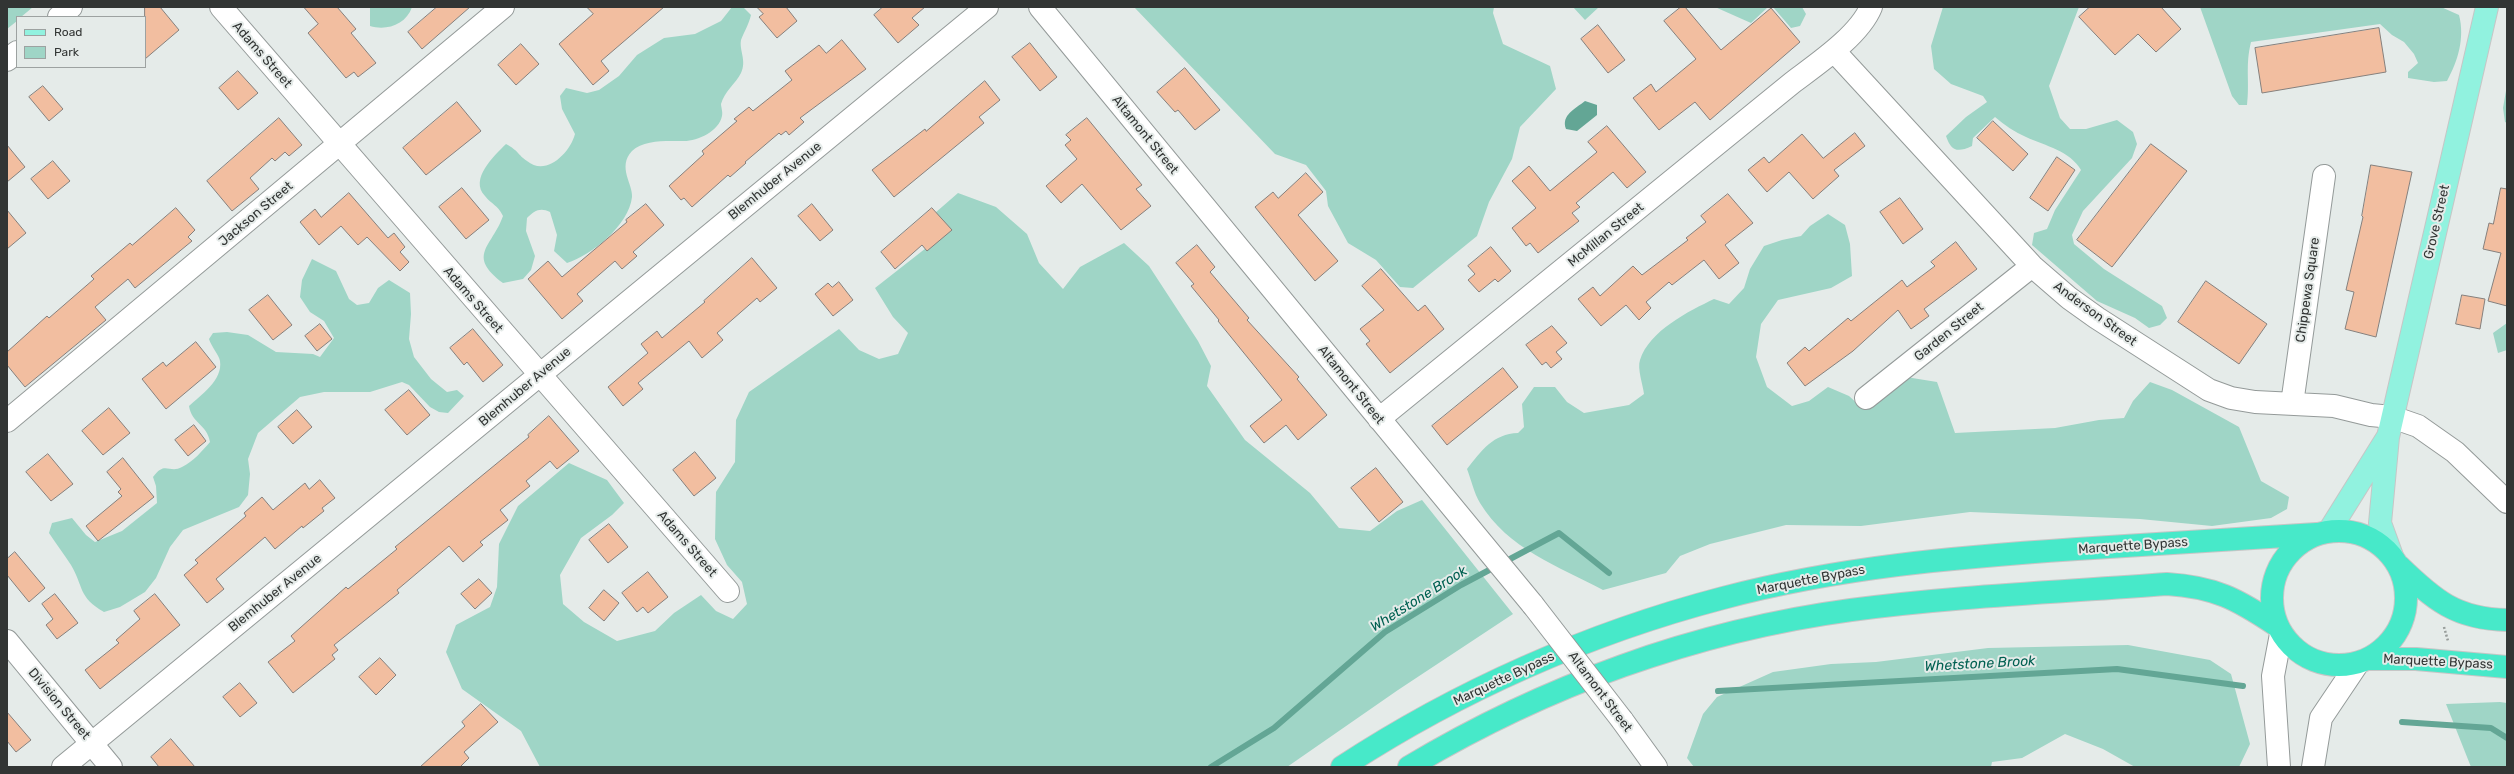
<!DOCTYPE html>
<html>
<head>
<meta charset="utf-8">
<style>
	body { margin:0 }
	#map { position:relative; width:2514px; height:774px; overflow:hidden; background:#e5ebe9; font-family:Rubik,sans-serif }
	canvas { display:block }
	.frame { position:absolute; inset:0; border:8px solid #323534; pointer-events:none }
	.legend { position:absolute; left:16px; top:16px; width:130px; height:52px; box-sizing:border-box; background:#e5ebe9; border:1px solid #9da2a1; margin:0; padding:5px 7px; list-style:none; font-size:12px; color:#323534 }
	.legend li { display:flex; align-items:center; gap:8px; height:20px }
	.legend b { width:20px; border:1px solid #9da2a1 }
</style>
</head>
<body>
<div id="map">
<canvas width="2514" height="774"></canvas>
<div class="frame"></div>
<ul class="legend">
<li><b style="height:5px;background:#91f2df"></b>Road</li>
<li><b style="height:11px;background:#9fd5c6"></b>Park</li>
</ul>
</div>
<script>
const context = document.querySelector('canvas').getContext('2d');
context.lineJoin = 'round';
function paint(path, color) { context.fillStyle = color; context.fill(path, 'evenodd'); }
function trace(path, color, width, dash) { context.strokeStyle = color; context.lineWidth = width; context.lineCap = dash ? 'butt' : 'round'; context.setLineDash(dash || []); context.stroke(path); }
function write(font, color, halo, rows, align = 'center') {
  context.font = font + ' Rubik,sans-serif'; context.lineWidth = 4; context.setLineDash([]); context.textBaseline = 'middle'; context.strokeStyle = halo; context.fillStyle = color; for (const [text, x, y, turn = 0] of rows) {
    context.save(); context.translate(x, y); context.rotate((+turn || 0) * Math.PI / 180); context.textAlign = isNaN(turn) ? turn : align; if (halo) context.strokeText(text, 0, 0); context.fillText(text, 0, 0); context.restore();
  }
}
paint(new Path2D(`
	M7 7H33L21 17H17V21L7 29Z
	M370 7H412C406 25 386 31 370 26Z
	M732 7H743L751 15C749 24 744 32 741 40 739 50 747 61 741 73 736 83 724 92 721 104 721 107 723 112 722 116 719 131 698 141 684 141 669 141 644 139 632 151 617 167 633 184 632 197 629 225 592 255 567 263L554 251 557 235 550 212C540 207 534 211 527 218L526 231 535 256 531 270 523 279 503 283C466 255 492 247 503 216 497 204 492 205 485 196 469 179 494 156 506 144 519 151 517 154 527 161 546 177 570 153 575 134L562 109 560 96 566 88 587 93 599 90 619 76 637 55 664 38 695 34 721 21Z
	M1134 7H1494L1493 13 1503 44 1550 66 1556 89 1520 127 1512 159 1489 202 1477 236 1413 288 1400 287 1376 260 1348 243 1328 206 1326 191 1306 165 1275 154Z
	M1573 7H1599L1585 20Z
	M1715 7H1768L1751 23Z
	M1773 7H1802L1806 14 1800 26 1791 28Z
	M1943 7H2079L2049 86 2060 118 2070 129H2086L2117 120 2133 132 2137 144 2132 158 2083 211 2072 235 2074 244 2104 269 2162 306 2167 318 2160 325 2149 328 2135 318 2097 301 2032 245 2034 233 2047 229 2055 210 2081 170C2070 151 2046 146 2026 137 2015 132 2004 125 1995 117L1973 138 1972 146C1957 153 1951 151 1946 136L1966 117 1987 102 1983 96 1951 84 1934 69 1931 46Z
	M2200 7H2441L2459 15C2465 38 2458 61 2447 81L2434 82 2408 78V72L2418 63 2414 54 2404 42 2392 35 2380 24 2251 42C2245 66 2250 82 2247 105H2239L2232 96Z
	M2507 85V123L2505 122 2503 108Z
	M958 193 996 207 1027 234 1039 263 1063 289 1080 267 1124 243 1149 266 1198 341 1211 366 1207 386 1245 440 1310 493 1339 528 1370 531 1397 511 1422 500 1513 614 1398 690 1287 767H540L521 731 462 689 446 652 456 625 490 607 497 587 499 544 518 506 569 463 607 480 624 503 612 515 581 538 560 575 563 604 584 622 617 641 655 631 674 613 701 595 716 611 733 619 747 604 742 582 727 565 715 539 716 492 735 462 736 420 749 392 839 329 859 350 879 359 898 354 908 333 893 317 875 288 935 241V213Z
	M1828 214 1845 225 1850 244 1852 276 1831 288 1778 300 1761 324 1756 357 1767 387 1792 406 1809 401 1828 387 1849 396 1860 406 1906 377 1937 382 1955 433 2055 428 2099 420 2124 418 2133 401 2150 382 2172 390 2239 427 2261 481 2289 497 2287 509 2271 518 2212 526 2140 519 1970 512 1861 526 1786 525 1710 544 1680 556 1666 573 1603 590C1558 566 1508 549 1480 503 1474 493 1471 479 1467 469 1482 450 1493 434 1518 433L1524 427 1522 404 1534 387H1555L1567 402 1584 413 1629 405 1644 394C1643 385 1637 368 1640 360 1649 331 1689 311 1714 299L1729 304 1744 288 1750 269 1764 246 1782 240 1801 236 1810 226Z
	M312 259 336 271 349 299 357 305 369 303 378 288 389 280 410 293 411 314 409 339 414 357 431 379 447 392 457 390 464 396 448 413 439 412 430 407 409 385 402 382 370 392H324L300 397 258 433 248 459 250 474 248 495 239 507 183 530 170 547 156 578 145 592 120 607 104 612C78 597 84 587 71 565 64 554 56 544 49 533L52 523 72 518 86 535 95 542 122 531 157 503 156 486 153 477C165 460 169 474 182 467 193 462 203 450 210 442 207 424 192 424 189 406 201 395 223 380 220 361 219 355 211 346 209 339L213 333 227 332 248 335 276 352 313 354 320 357 334 338 324 321 310 312 300 297 302 280Z
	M2507 323V350L2498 353 2493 333Z
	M2128 645 2210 660 2231 674 2250 744 2239 767H2135L2103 749 2065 734 2022 758 1992 762 1991 767H1694L1687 758 1703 714 1717 697 1773 672 1831 664 1876 662 1988 648Z
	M2500 702 2507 703V766L2471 767 2446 704Z`), '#9fd5c6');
paint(new Path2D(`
	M1585 101 1597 105V115L1577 131 1566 129C1561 115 1575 109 1585 101Z`), '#63a695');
trace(new Path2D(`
	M1718 691 2117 669 2243 686
	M2402 722 2491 728 2507 738
	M1211 767 1274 728 1385 632 1461 585 1559 533 1609 573`), '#63a695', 6);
const building = new Path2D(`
	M145 7H160L179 30 145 59Z
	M304 7H337L356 29 351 33 376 63 358 77 354 72 346 78 308 33 318 24Z
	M437 7H470L422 49 408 32Z
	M587 7H664L601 61 609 71 593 85 559 44 593 14Z
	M757 7H786L797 21 777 38 759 17 763 14Z
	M883 7H925L912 18 919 25 898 43 874 15Z
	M1681 7H1685L1721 50 1771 8 1800 42 1710 120 1695 102 1659 130 1633 98 1651 84 1656 92 1696 59 1664 21Z
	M2090 7H2161L2181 29 2156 52 2138 34 2115 55 2079 17Z
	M1598 25 1625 60 1608 73 1581 39Z
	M2379 28 2386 72 2262 93 2255 48Z
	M842 40 866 69 800 118 804 122 789 135 786 131 781 135 779 133 745 162 746 163 730 177 728 175 692 207 684 198 681 200 669 186 704 154 702 151 737 121 734 119 749 107 753 111 792 80 785 71 819 45 826 53Z
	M1030 43 1057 77 1040 91 1012 57Z
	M521 44 539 64 516 85 498 65Z
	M1185 68 1220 110 1195 130 1178 110 1175 112 1157 92Z
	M238 71 258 93 238 110 219 88Z
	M985 81 1000 100 979 117 984 123 894 197 872 170 925 129 926 131Z
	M43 86 63 109 49 121 29 97Z
	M457 102 481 131 426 175 403 148Z
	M279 118 302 145 289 156 285 152 275 161 272 158 250 178 259 189 232 211 207 181Z
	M1087 118 1142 185 1136 189 1151 206 1121 230 1082 184 1061 203 1046 186 1077 159 1065 145 1071 140 1066 135Z
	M1993 121 2028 154 2013 171 1977 138Z
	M1607 126 1646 172 1627 188 1613 172 1576 203 1580 207 1572 213 1579 221 1538 253 1530 243 1526 246 1512 228 1536 208 1512 181 1529 166 1550 191 1597 152 1588 142Z
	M1855 133 1865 146 1834 170 1839 176 1813 199 1789 172 1767 192 1748 170 1764 157 1769 163 1802 134 1823 158Z
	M2151 144 2187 171 2112 267 2077 240Z
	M7 145 25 167 7 182Z
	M2057 157 2075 170 2048 211 2030 198Z
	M53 161 70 181 48 199 31 179Z
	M2371 165 2412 172 2376 337 2345 329 2354 292 2346 290 2363 217 2362 216Z
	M1306 173 1323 192 1298 215 1338 261 1315 281 1255 207 1273 192 1278 198Z
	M462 188 489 220 466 239 439 207Z
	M2501 188 2507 189V306L2488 301 2501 253 2483 249 2489 223 2493 224Z
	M349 193 388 238 394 233 405 247 400 252 409 262 400 271 367 237 358 245 341 226 319 245 300 222 315 209 321 217Z
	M1728 194 1753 223 1725 245 1739 263 1719 279 1704 260 1672 285 1669 282 1646 302 1651 308 1639 320 1626 305 1601 326 1578 299 1593 287 1600 296 1633 266 1642 275 1688 240 1686 238 1706 222 1701 216Z
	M1900 198 1923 229 1903 244 1880 212Z
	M646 204 664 225 633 252 637 256 622 269 615 261 577 294 583 301 562 319 528 279 548 261 562 277 627 222 626 220Z
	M812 204 833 230 820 241 798 216Z
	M176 208 195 230 188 237 192 241 135 288 128 279 95 307 106 320 25 387 7 365V352L47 316 49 318 94 279 91 276 130 243 132 245Z
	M932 208 952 230 927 251 922 245 895 269 881 252Z
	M7 210 26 233 7 249Z
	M1956 242 1977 269 1924 309 1929 316 1911 329 1898 310 1853 351 1805 386 1787 363 1805 347 1809 351 1848 318 1851 321 1902 280 1907 287 1935 266 1931 262Z
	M1197 245 1215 267 1210 272 1249 318 1247 320 1299 377 1297 379 1327 415 1298 440 1286 425 1264 443 1250 426 1282 400 1218 321 1219 320 1191 286 1194 284 1176 263Z
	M1491 247 1511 271 1498 282 1495 279 1479 292 1468 280 1475 274 1468 266Z
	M752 258 777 288 760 302 757 298 717 333 723 340 702 358 689 341 638 383 643 389 623 406 608 387 648 353 641 344 657 331 662 338 705 302 704 301Z
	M1381 269 1418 311 1425 305 1444 329 1390 373 1366 344 1370 341 1360 329 1384 310 1362 286Z
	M2206 281 2267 324 2239 364 2178 322Z
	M839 282 853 300 833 316 815 294 828 283 832 287Z
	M268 295 292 325 273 340 249 310Z
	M2462 295 2485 299 2480 329 2456 324Z
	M320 324 332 339 317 351 305 336Z
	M1552 326 1567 343 1556 352 1562 359 1551 368 1546 362 1542 365 1526 345Z
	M473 329 503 365 483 382 467 362 464 365 450 348Z
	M196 342 216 367 166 409 142 379 163 362 166 366Z
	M1503 368 1518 387 1447 445 1432 426Z
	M409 390 430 415 407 435 385 410Z
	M109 408 130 433 103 455 82 431Z
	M297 410 312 427 293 444 278 427Z
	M549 416 579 451 557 469 550 461 526 481 530 486 500 510 508 520 480 542 483 545 463 562 449 546 397 590 399 593 334 645 338 650 332 655 335 659 293 693 268 662 295 641 291 636 346 587 348 589 397 549 395 547 529 437 528 435Z
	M194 425 206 441 188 456 175 440Z
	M695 452 716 478 694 496 673 470Z
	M48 454 73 484 51 501 26 472Z
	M123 458 154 497 98 541 86 526 122 496 118 492 121 489 107 472Z
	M1376 468 1403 502 1379 522 1351 488Z
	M320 480 335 498 322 508 324 511 303 528 302 526 275 549 265 537 216 579 224 589 207 603 184 575 198 563 195 560 246 516 244 513 262 497 273 510 305 483 309 489Z
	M609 524 628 547 608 563 589 540Z
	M15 552 45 588 29 602 7 575V559Z
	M648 572 668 597 648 613 643 607 637 612 622 593Z
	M479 579 492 593 475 609 461 594Z
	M604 590 619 603 604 621 589 608Z
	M55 594 78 623 57 639 46 625 53 619 42 604Z
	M155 594 180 625 100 689 85 670 119 643 116 640 140 619 134 611Z
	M380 658 396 675 376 695 359 677Z
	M240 683 257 703 240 717 223 697Z
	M481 704 498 722 464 752 469 758 460 767H420L465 726 462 722Z
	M7 712 31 740 16 752 7 741Z
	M171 739 195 767H159L151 757Z`);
paint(building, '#f2bea0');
trace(building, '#85807d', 1);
const minor = new Path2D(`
	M221 7 728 591
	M1040 7 1533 605
	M59 17 71 7
	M1834 51 2032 266 2069 298 2097 318 2209 390 2231 398 2255 402 2334 406 2371 415 2392 417 2418 426 2455 452 2507 502
	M7 60 17 52
	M1866 398 2032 266
	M2292 404 2324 176
	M1379 419 1792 83C1817 64 1859 36 1871 7
	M7 421 503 7
	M7 641 111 767
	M1622 720 1656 767
	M63 767 987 7
	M2279 767 2273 676 2281 634
	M2313 767 2321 718 2358 663`);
const major = new Path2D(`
	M2329 531 2387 438
	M2392 556 2380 523 2388 437 2487 7`);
const highway = new Path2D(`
	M2272 598a67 67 0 1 1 134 0a67 67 0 1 1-134 0Z
	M2399 566C2434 600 2456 619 2507 620
	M2369 659H2416L2507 667
	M1342 767C1458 691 1589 633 1723 598 1839 567 1958 557 2077 549 2157 544 2237 539 2317 534
	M1409 767C1544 686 1695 631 1851 610 1956 596 2062 592 2167 584 2215 587 2237 599 2276 625`);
trace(minor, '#949a99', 24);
trace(major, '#c6c6c6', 24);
trace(highway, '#c6c6c6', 24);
trace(new Path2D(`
	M2444 627 2448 641`), '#989d9b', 2.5, [2, 2]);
trace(minor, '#fff', 22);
trace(major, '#91f2df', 22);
trace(highway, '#47e9c9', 22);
const minorBridge = new Path2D(`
	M1533 605 1622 720`);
trace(minorBridge, '#949a99', 24, []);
trace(minorBridge, '#fff', 22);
write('13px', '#323534', '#e5ebe9', [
	["Adams Street",262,55,49],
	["Altamont Street",1145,135,51],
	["Blemhuber Avenue",775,181,-39],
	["Jackson Street",256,214,-40],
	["Grove Street",2437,222,-77],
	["McMillan Street",1606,235,-39],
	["Chippewa Square",2308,290,-82],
	["Adams Street",473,300,49],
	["Anderson Street",2095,314,36],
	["Garden Street",1949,332,-39],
	["Altamont Street",1351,385,51],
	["Blemhuber Avenue",525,387,-40],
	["Adams Street",687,544,49],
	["Marquette Bypass",2133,546,-4],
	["Marquette Bypass",1811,580,-11],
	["Blemhuber Avenue",275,593,-39],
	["Marquette Bypass",2438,662,3],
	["Marquette Bypass",1504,679,-25],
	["Altamont Street",1600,692,53],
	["Division Street",59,704,50]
]);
write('italic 14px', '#006051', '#e5ebe9', [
	["Whetstone Brook",1419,599,-32],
	["Whetstone Brook",1980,664,-3]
]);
</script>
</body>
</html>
